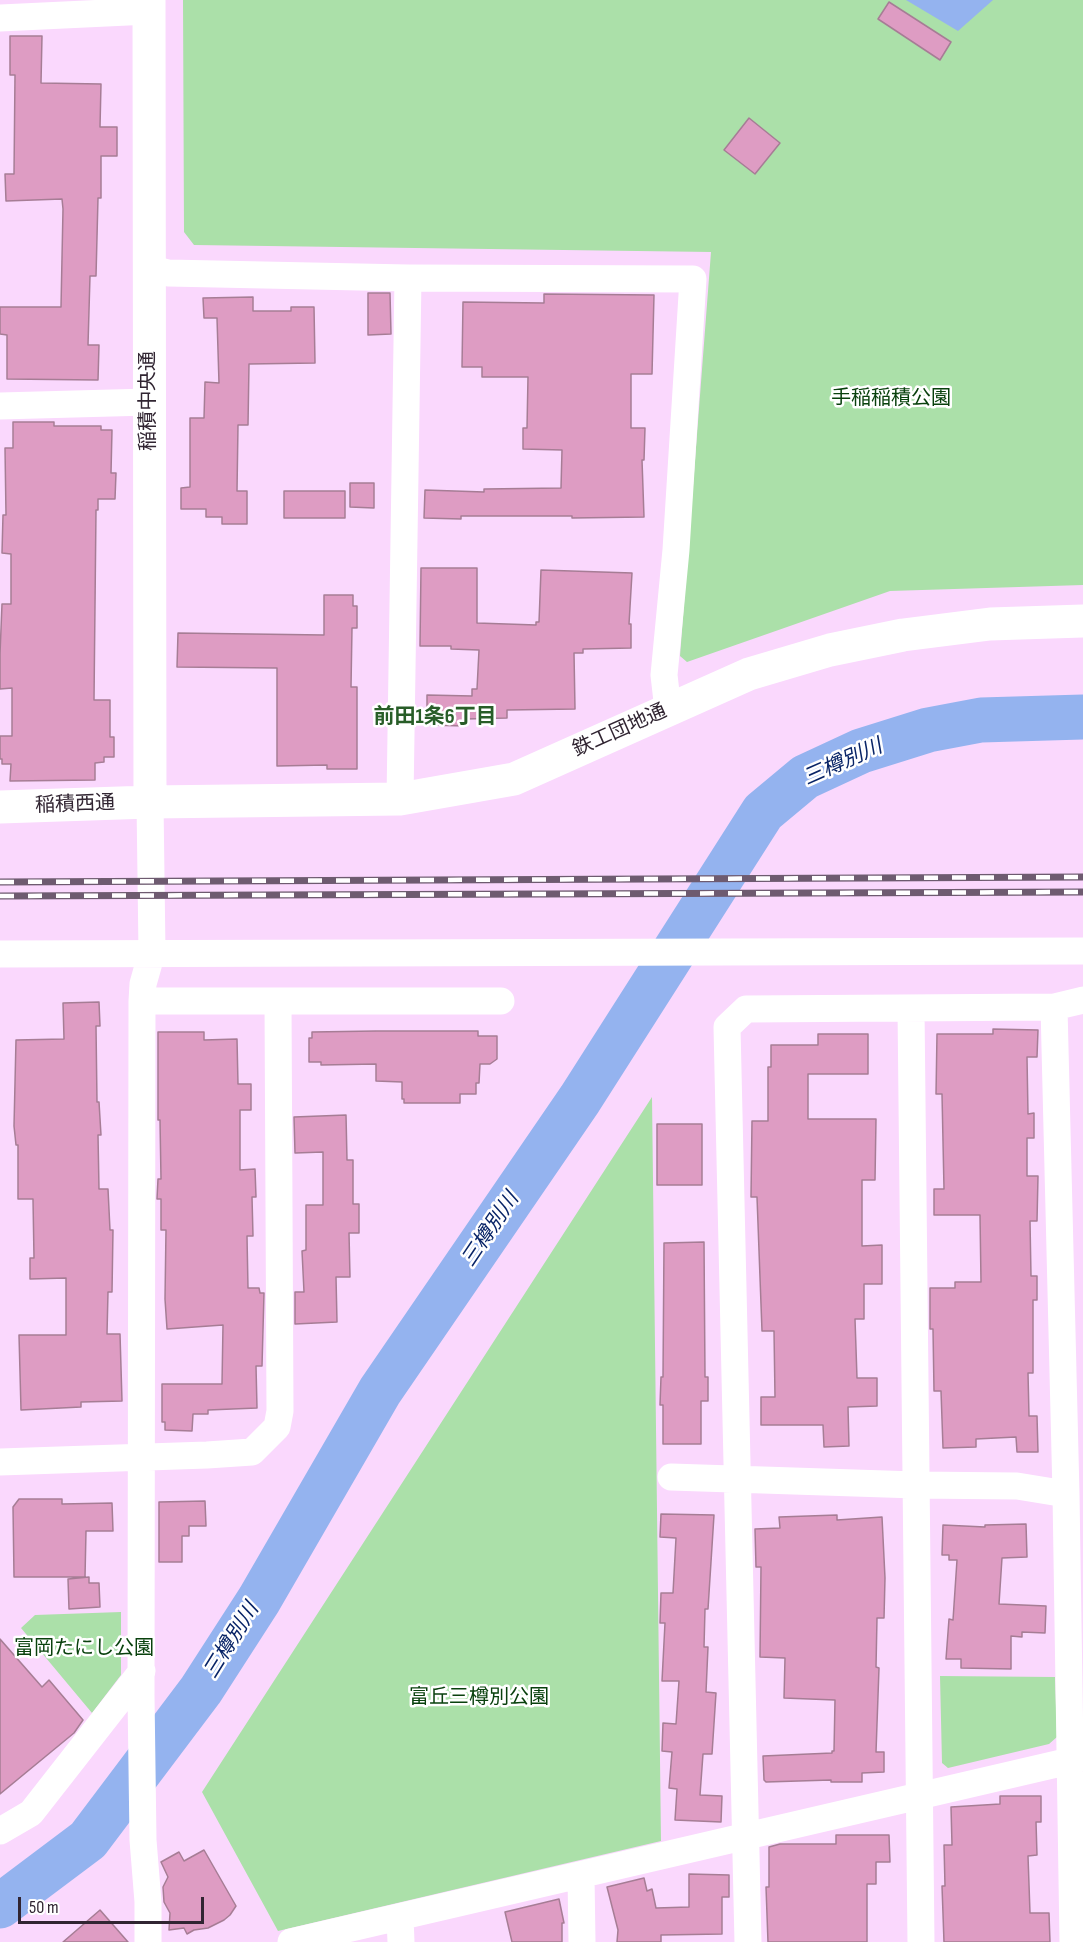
<!DOCTYPE html>
<html>
<head>
<meta charset="utf-8">
<style>
	body { margin:0 }
	#map { position:relative; width:1083px; height:1942px; overflow:hidden; background:#fad8fd; font-family:"Sofia Sans Condensed",sans-serif }
	canvas { display:block }
	.scale { position:absolute; left:18px; top:1897px; width:186px; height:27px; box-sizing:border-box; border:3px solid #312532; border-top:0; padding-left:8px; font-size:18px; line-height:21px; white-space:nowrap; color:#312532; -webkit-text-stroke:4px #fff; paint-order:stroke }
</style>
</head>
<body>
<div id="map">
<canvas width="1083" height="1942"></canvas>
<div class="scale">50 m</div>
</div>
<script>
const context = document.querySelector('canvas').getContext('2d');
context.lineJoin = 'round';
function paint(path, color) { context.fillStyle = color; context.fill(path, 'evenodd'); }
function trace(path, color, width, dash) { context.strokeStyle = color; context.lineWidth = width; context.lineCap = dash ? 'butt' : 'round'; context.setLineDash(dash || []); context.stroke(path); }
function write(font, color, halo, rows, align = 'center') {
  context.font = font + ' "Sofia Sans Condensed","Noto Sans JP",sans-serif'; context.lineWidth = 5; context.setLineDash([]); context.textBaseline = 'middle'; context.strokeStyle = halo; context.fillStyle = color; for (const [text, x, y, turn = 0] of rows) {
    context.save(); context.translate(x, y); context.rotate((+turn || 0) * Math.PI / 180); context.textAlign = isNaN(turn) ? turn : align; if (halo) context.strokeText(text, 0, 0); context.fillText(text, 0, 0); context.restore();
  }
}
paint(new Path2D(`
	M183 0H1083V585L890 591 687 662 680 656 711 252 194 245 184 232Z
	M652 1097 661 1841 278 1931 202 1792Z
	M121 1612V1675L92 1713 21 1628 35 1615Z
	M940 1676 1055 1677 1057 1737 1049 1744 948 1768 942 1763Z`), '#abe0a9');
paint(new Path2D(`
	M906 0H993L958 31Z`), '#94b3ef');
trace(new Path2D(`
	M0 1906 88 1840 201 1690 259 1600 380 1391 580 1099 763 812 805 777 861 751 928 730 981 720 1083 717`), '#94b3ef', 45);
const building = new Path2D(`
	M889 2 951 42 940 60 878 19Z
	M10 36H42L41 83 101 84 100 127H117V156H101V198H98L96 276H90L88 345H99L98 380 7 379V335L0 334V307H61L63 209 62 199 6 201 5 174H14L15 75H10Z
	M749 118 780 143 755 174 724 150Z
	M368 293H390L391 334 368 335Z
	M544 294 654 295 652 374H631V428H645L644 460H642L644 517 572 518V516H461V519L424 518 425 490 484 492V489L561 488 562 450 523 449V428H527L528 377H482V367H462L463 302 544 303Z
	M253 297V311H291V307H314L315 363 249 364 248 425H238L237 491H247V524H222V517H206V509H181V488L190 487V418H204L205 382 219 383 217 318H204L203 298Z
	M13 422H54V426H101V430H112L111 473H116L115 499H98V510H96L94 700H110V737H114V757H104V762L95 763V780L10 781 11 764H2V759H0V736H12V688L0 689V654L2 604H11V554L2 553 3 515H6L5 448H13Z
	M350 483H374V508L350 507Z
	M284 491H345V518H284Z
	M421 568H477V623L536 625V622H539L541 570 632 573 629 624H631V648L583 649V653H574L575 709 507 710V718L465 719V726L427 725V695L472 696V689H477L479 650 451 649V646H420Z
	M324 595H353V606H357V628H352L351 687H357V769H327V765L277 766V668L177 667 178 633 324 635Z
	M99 1002 100 1026H96L97 1102H99L101 1135H98L99 1189H108L110 1230H113L112 1292H108L107 1334H120L122 1401 81 1402V1407L21 1410 19 1335H66V1278L30 1279V1258H34L33 1199H18V1145H16L14 1126 16 1040 64 1039 63 1003Z
	M993 1029 1038 1030 1037 1057H1027L1028 1114 1034 1113V1138H1027V1176H1038L1037 1221H1030L1031 1276H1037V1300H1033V1373H1028L1029 1416H1037L1038 1452H1017L1016 1437 976 1439V1447L943 1448 941 1391H934L933 1329H930V1288H955V1282H981L980 1215H934V1189H944L942 1094H936L937 1034H993Z
	M376 1031H478V1036H497V1059L490 1064H480L479 1083H476V1094H460V1103H404V1099H402V1082L376 1081V1064L321 1065V1062H309V1038H312V1032Z
	M158 1032H204V1040L237 1039 238 1084H251V1110H240V1170L255 1169 256 1197H252L253 1236H247L248 1288H259L260 1293H264L262 1366H256L257 1408 208 1410V1414H193L192 1431 165 1430V1422H162V1384H222L223 1325 167 1329 165 1299 166 1230H161V1199H157L158 1179H161L160 1120H158Z
	M818 1034H868V1074H808V1119H876L875 1180H862V1246L882 1245V1284H864V1319H855L857 1378H877V1406L848 1407 849 1446 824 1447 823 1425H761V1397H775L774 1331H762L757 1197H751L752 1121H768V1067H771V1045H818Z
	M346 1115 347 1160H353V1204H359V1233H349L350 1277H336L337 1322 295 1324V1292H304L302 1251 306 1250V1205H323V1152L295 1153 294 1117Z
	M657 1124H702V1185H657Z
	M704 1242 705 1377H708V1401H701V1444H663V1405H660L661 1377H663L664 1243Z
	M19 1499H62V1504L112 1503 113 1531H86L85 1577H14L13 1507Z
	M205 1501 206 1526H189V1536H182V1562H159V1502Z
	M661 1514 714 1515 708 1609H705L704 1647H708L706 1692 716 1693 712 1754H703L700 1795 722 1796 721 1822 675 1820 677 1789 669 1788 672 1752 662 1751 663 1723 676 1724 679 1681H662L665 1623H660L661 1593H673L676 1538 660 1537Z
	M837 1515V1520L882 1517 885 1578 884 1618H877L876 1667 879 1668 876 1752H884V1772L862 1773V1782H831V1780L766 1782 764 1780 763 1756 832 1753V1751H834L835 1700 784 1698 785 1658 760 1657 761 1567H756L755 1529 780 1528 779 1517Z
	M1026 1524 1027 1557 1002 1558 999 1604 1046 1606 1045 1633 1022 1632V1637L1011 1636V1669L961 1668V1659H946L949 1619 953 1620 957 1560H949V1555H942L943 1525 985 1527V1525Z
	M89 1577V1583H99L100 1607 69 1609 68 1579Z
	M0 1639 42 1687 49 1680 83 1720 74 1733 0 1794Z
	M1000 1796H1041V1822H1036L1037 1855 1028 1856 1030 1913H1049L1050 1942H944L942 1886H945L944 1845H952L951 1807 1000 1804Z
	M836 1835H889L890 1862H876V1884H867V1942H768L766 1887H769V1847L780 1844H836Z
	M204 1850 236 1906 230 1915 224 1920 208 1928 194 1930 187 1934 184 1928 169 1930 170 1913 164 1902 163 1887 168 1877 161 1862 179 1852 184 1861Z
	M689 1874 729 1875V1897H722V1934L661 1935V1942H617L618 1930 607 1887 644 1878 647 1891 652 1889 656 1908 689 1907Z
	M559 1899 564 1923H562V1942H512L505 1912Z
	M100 1910 128 1942H63Z`);
paint(building, '#de9cc3');
trace(building, '#a67d95', 1.5);
trace(new Path2D(`
	M0 18 149 11
	M149 268 168 273 408 278 693 279 676 550 664 675 668 710
	M0 406 149 402
	M400 799 408 278
	M0 954 1083 951
	M142 1001H501
	M1054 1007 1066 1494 1073 1942
	M911 1008 921 1942
	M0 1462 207 1455 252 1452 277 1427 280 1411 278 1001
	M671 1477 916 1485 1017 1486 1066 1494
	M0 1831 31 1813 142 1671
	M581 1875 582 1942
	M400 1917 401 1942
	M148 1942V1902L143 1840 141 1695 142 1001 143 984 152 952 150 802
	M291 1942 1083 1758
	M748 1942 727 1027 746 1009 1054 1007 1083 1000`), '#fff', 27);
trace(new Path2D(`
	M149 0 150 802
	M0 807 150 802 400 799 514 779 749 674 830 650 903 635 990 624 1083 621`), '#fff', 33);
const rail = new Path2D(`
	M0 882 1083 877
	M0 896 1083 892`);
trace(rail, '#6e5b70', 7);
trace(rail, '#fff', 4.5, [14]);
write('20px', '#09410d', '#fff', [
	["手稲稲積公園",891,399],
	["富岡たにし公園",84,1649],
	["富丘三樽別公園",479,1698]
]);
write('20px', '#312532', '#fff', [
	["稲積中央通",149,401,-90],
	["鉄工団地通",620,731,-24],
	["稲積西通",75,805,-2]
]);
write('bold 21px', '#285d28', '#fff', [
	["前田1条6丁目",435,718]
]);
write('italic 21px', '#082467', '#fff', [
	["三樽別川",843,763,-24],
	["三樽別川",491,1230,-56],
	["三樽別川",232,1641,-58]
]);
</script>
</body>
</html>
